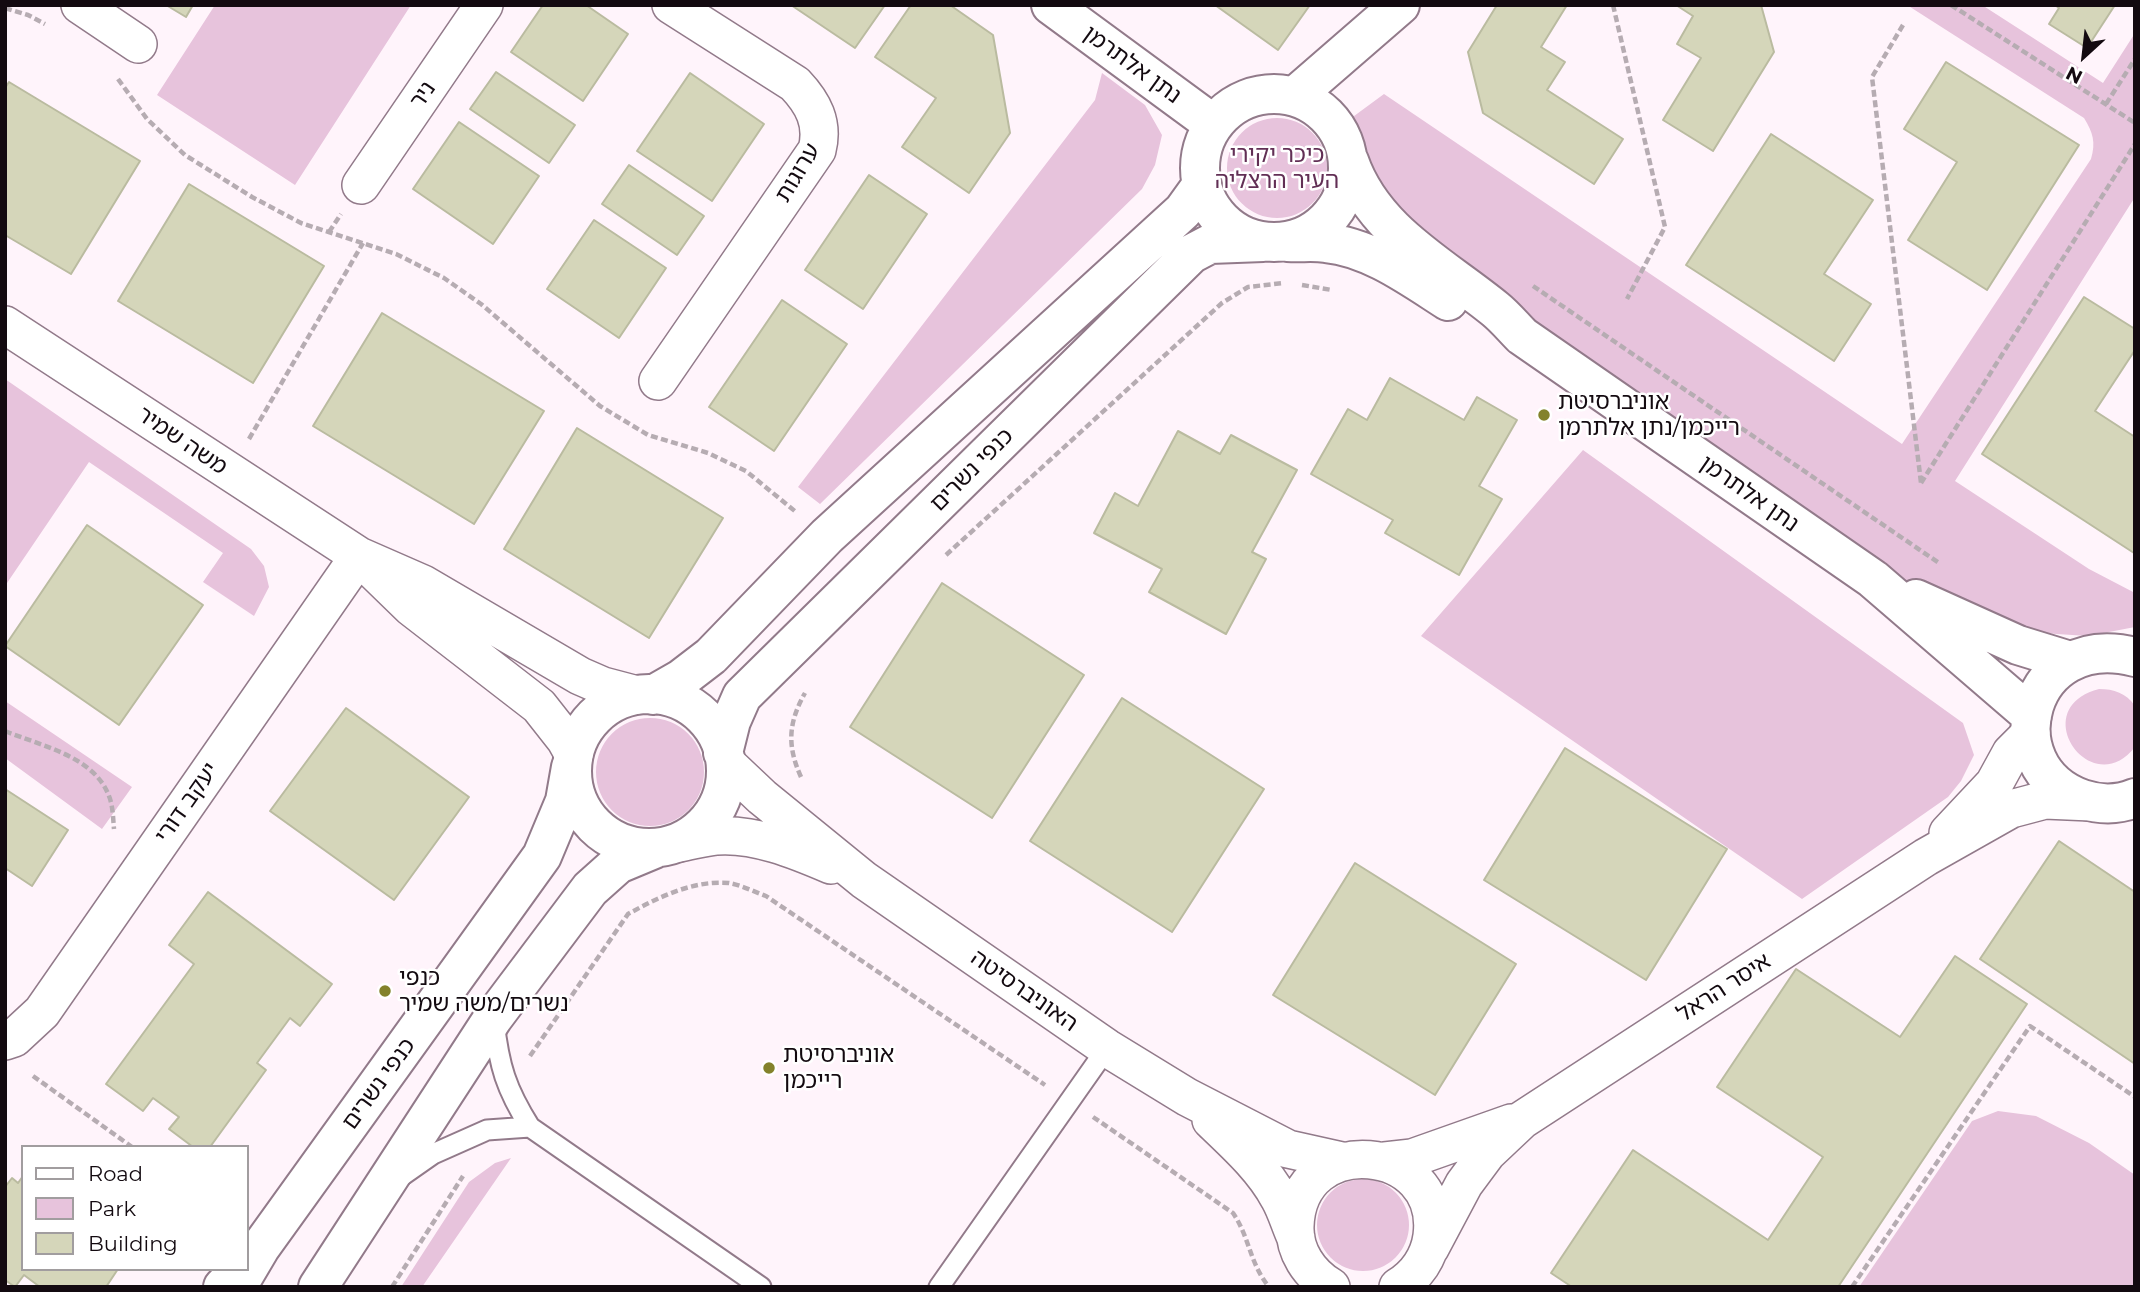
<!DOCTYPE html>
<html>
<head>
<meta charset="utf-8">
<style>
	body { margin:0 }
	#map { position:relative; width:2140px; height:1292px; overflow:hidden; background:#fff4fb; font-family:Montserrat,sans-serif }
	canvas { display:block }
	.frame { position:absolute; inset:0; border:7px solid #130a10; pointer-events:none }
	.legend { position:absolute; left:21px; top:1145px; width:228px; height:126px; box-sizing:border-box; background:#fff; border:2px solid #a19d9f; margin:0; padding:9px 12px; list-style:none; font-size:21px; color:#130a10 }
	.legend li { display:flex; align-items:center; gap:14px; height:35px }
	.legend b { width:35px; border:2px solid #a19d9f }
	.north { position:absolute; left:2049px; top:21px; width:70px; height:70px; -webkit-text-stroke:5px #fff; paint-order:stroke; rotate:207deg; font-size:19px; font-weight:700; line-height:28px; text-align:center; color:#130a10 }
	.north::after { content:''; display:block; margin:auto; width:24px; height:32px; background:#130a10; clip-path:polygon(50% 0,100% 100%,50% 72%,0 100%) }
</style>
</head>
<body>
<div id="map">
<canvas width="2140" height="1292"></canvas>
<div class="frame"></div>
<ul class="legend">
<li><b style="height:9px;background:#fff"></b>Road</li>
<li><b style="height:19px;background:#e7c3dc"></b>Park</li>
<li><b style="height:19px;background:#d5d6ba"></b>Building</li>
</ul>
<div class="north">N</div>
</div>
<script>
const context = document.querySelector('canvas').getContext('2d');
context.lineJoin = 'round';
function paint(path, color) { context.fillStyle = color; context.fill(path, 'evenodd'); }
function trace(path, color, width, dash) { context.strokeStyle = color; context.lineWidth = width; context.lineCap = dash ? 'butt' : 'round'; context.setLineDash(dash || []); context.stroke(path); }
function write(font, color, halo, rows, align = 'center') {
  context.font = font + ' Montserrat,"Noto Sans Hebrew",sans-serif'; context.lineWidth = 5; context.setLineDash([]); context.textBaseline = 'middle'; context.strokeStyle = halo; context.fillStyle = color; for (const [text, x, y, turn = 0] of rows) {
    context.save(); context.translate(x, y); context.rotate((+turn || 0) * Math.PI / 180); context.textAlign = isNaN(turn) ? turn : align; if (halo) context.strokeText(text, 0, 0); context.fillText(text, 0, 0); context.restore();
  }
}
paint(new Path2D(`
	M215 5H411L295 185 157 95Z
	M1907 5H1982L2103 83 2135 33V197L1955 481 2089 569 2135 593V627L2088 636 2041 633 1934 597 1865 557 1461 270 1388 207 1357 145 1350 119 1384 94 1902 444 2091 159C2096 142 2093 133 2084 118Z
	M1102 73 1145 105 1162 135 1155 165 1142 189 820 504 798 487 1095 100Z
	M1227 168a50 50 0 1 1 100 0a50 50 0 1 1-100 0Z
	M5 379 251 549 264 566 269 587 254 616 203 582 223 553 89 462 5 586Z
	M1583 450 1963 723 1974 755 1961 781 1948 797 1802 899 1421 636Z
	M2099 689C2114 689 2126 693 2135 706V747C2091 803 2025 708 2099 689Z
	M5 701 132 787 102 829 5 758Z
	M596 772a54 54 0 1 1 108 0a54 54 0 1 1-108 0Z
	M1998 1111 2036 1116 2089 1143 2135 1175V1287H1859L1972 1121Z
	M511 1158 422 1287H401L469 1182 495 1163Z
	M1317 1225a46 46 0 1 1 92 0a46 46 0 1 1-92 0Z`), '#e7c3dc');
const building = new Path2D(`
	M166 5H193L186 17Z
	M543 5H586L628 34 583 101 511 52Z
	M791 5H885L855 48Z
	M911 5H950L993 35 1010 133 969 193 902 147 936 98 875 57Z
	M1215 5H1310L1278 50Z
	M1497 5H1567L1541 47 1565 62 1547 90 1623 139 1594 184 1483 113 1468 52Z
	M1676 5H1761L1774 52 1713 151 1663 120 1701 58 1677 44 1693 16Z
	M2055 5H2115L2087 48 2049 24 2059 8Z
	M1946 62 2079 145 1987 290 1908 240 1957 162 1904 129Z
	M496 72 575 125 549 163 470 109Z
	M690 73 764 124 712 201 637 151Z
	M9 82 140 161 71 274 5 235V88Z
	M459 122 539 176 493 244 413 189Z
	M1771 134 1873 200 1824 274 1871 304 1834 361 1686 265Z
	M629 165 704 216 677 255 602 204Z
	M869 175 927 214 863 309 805 270Z
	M189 184 324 266 253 383 118 301Z
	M594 220 666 268 619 338 547 289Z
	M2084 297 2135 329V350L2095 411 2135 437 2134 553 1982 454Z
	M782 300 847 344 774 451 709 407Z
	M382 313 544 411 474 524 313 426Z
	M1390 378 1464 420 1477 397 1517 420 1479 486 1502 499 1459 575 1385 533 1393 520 1311 474 1348 409 1367 420Z
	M577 428 723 518 649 638 504 549Z
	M1178 431 1220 454 1231 435 1297 470 1252 552 1266 559 1226 634 1149 592 1162 569 1094 533 1115 493 1138 506Z
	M87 525 203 605 119 725 5 646Z
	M942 583 1084 675 992 818 850 727Z
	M1122 698 1264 789 1172 932 1030 841Z
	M346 708 469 797 394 900 270 811Z
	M1565 748 1727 849 1646 980 1484 880Z
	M5 789 68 830 32 886 5 868Z
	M2059 841 2135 892V1064L1980 959Z
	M1355 863 1516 964 1435 1095 1273 995Z
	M208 892 332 984 300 1026 290 1018 257 1063 266 1070 210 1147H193L169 1129 179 1117 153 1098 143 1111 106 1084 194 964 169 945Z
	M1955 956 2027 1004 1838 1287H1572L1551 1273 1633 1150 1768 1240 1823 1157 1717 1087 1796 969 1900 1037Z
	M23 1176V1269H118L106 1287H40L24 1275 15 1287 5 1280V1187L12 1178 18 1183Z`);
paint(building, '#d5d6ba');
trace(building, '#babba0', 2);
const service = new Path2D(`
	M494 1021C499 1066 506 1089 530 1127L761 1287
	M403 1175 433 1154 487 1130 530 1127
	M939 1287 1107 1048`);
const minor = new Path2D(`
	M80 5 138 44
	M361 185 484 5
	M5 325 359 556 423 584 580 676 603 686 637 695
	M658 381 817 150C824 123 813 103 795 84L671 5
	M375 572 411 607 539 706 565 739 574 755
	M726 763 762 797 864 880 1107 1048 1187 1097 1288 1149 1342 1161
	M1948 833 1994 784 2011 753 2031 733
	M679 843C691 841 704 837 716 836 755 833 796 850 831 865
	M5 1041 14 1038 42 1012 359 556
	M1211 1120C1235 1143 1263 1168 1279 1198 1286 1210 1290 1225 1296 1238
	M1385 1161 1412 1158 1511 1123
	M1430 1248 1464 1184 1487 1153 1522 1120 1926 857 2011 809 2045 800 2091 802
	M1331 1287C1309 1274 1294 1251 1295 1226 1298 1129 1444 1143 1432 1236 1429 1257 1417 1275 1398 1287`);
const tertiary = new Path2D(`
	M1051 5 1213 124
	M1200 168a74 74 0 1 1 148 0a74 74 0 1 1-148 0Z
	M1295 96 1400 5
	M1349 161C1373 231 1441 265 1495 309 1505 317 1513 327 1522 336L1873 579 2032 716
	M1288 242C1300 243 1313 241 1326 243 1370 247 1412 278 1448 301
	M1916 599 2018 645 2070 661
	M2135 657C2027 629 1992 767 2082 799 2100 805 2118 805 2135 798
	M572 771a77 77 0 1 1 154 0a77 77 0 1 1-154 0Z
	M653 695 681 679 711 656 827 536 1183 211 1201 186
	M723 753 731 721 742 696 1191 254 1210 244 1263 242
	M237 1287 260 1248 542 856 565 801 571 767
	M318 1287 493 1018 590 889 618 864 654 849`);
const secondary = new Path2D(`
	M223 1287 240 1269`);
trace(service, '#927a8a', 23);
trace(minor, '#927a8a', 40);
trace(tertiary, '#927a8a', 42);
trace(secondary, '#927a8a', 42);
trace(new Path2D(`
	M1613 5 1665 227 1627 299
	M1951 5 2135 123
	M5 8 28 15 45 24
	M1903 25 1872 77 1921 483
	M118 79 147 119 185 155 252 197 301 223 396 254 444 278 481 304 600 406 648 435 708 453 746 471 796 512
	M2106 104 2135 59
	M329 232 341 214
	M1302 285 1332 290
	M1533 286 1939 563
	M249 439 363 243
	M1921 483 2135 144
	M946 555 1222 303 1248 287 1283 283
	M5 731C41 746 94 756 109 796 113 806 113 818 114 829
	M801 777C787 746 788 723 805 693
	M530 1056 628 914C659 897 693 880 729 883 741 885 755 892 766 896L1045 1085
	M33 1076 132 1147
	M1093 1117 1233 1213C1250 1238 1249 1262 1269 1287
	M392 1287 463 1176
	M1852 1287 2030 1026 2135 1097`), '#b6acb2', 4.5, [7, 3.5]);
trace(service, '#fff', 19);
trace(minor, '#fff', 37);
trace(tertiary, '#fff', 38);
trace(secondary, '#fff', 38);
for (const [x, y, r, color] of [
	[1544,415,7,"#83822b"],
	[385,991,7,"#83822b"],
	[769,1068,7,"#83822b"]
]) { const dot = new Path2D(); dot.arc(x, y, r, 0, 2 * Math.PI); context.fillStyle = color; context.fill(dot); trace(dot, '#fff', 2.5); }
write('23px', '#130a10', '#fff', [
	["נתן אלתרמן",1132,65,36],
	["ניר",423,95,-56],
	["ערוגות",798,173,-59],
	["משה שמיר",182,441,34],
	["כנפי נשרים",972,470,-45],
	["נתן אלתרמן",1749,494,35],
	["יעקב דורי",187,803,-55],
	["איסר הראל",1724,988,-33],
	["האוניברסיטה",1024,991,35],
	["כנפי נשרים",379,1084,-54]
]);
write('23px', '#622f55', '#fff', [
	["כיכר יקירי",1277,155],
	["העיר הרצליה",1277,181]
]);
write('23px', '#130a10', '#fff', [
	["אוניברסיטת",1558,402],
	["רייכמן/נתן אלתרמן",1558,428],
	["כנפי",399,978],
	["נשרים/משה שמיר",399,1004],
	["אוניברסיטת",783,1055],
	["רייכמן",783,1081]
], 'left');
</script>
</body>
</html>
